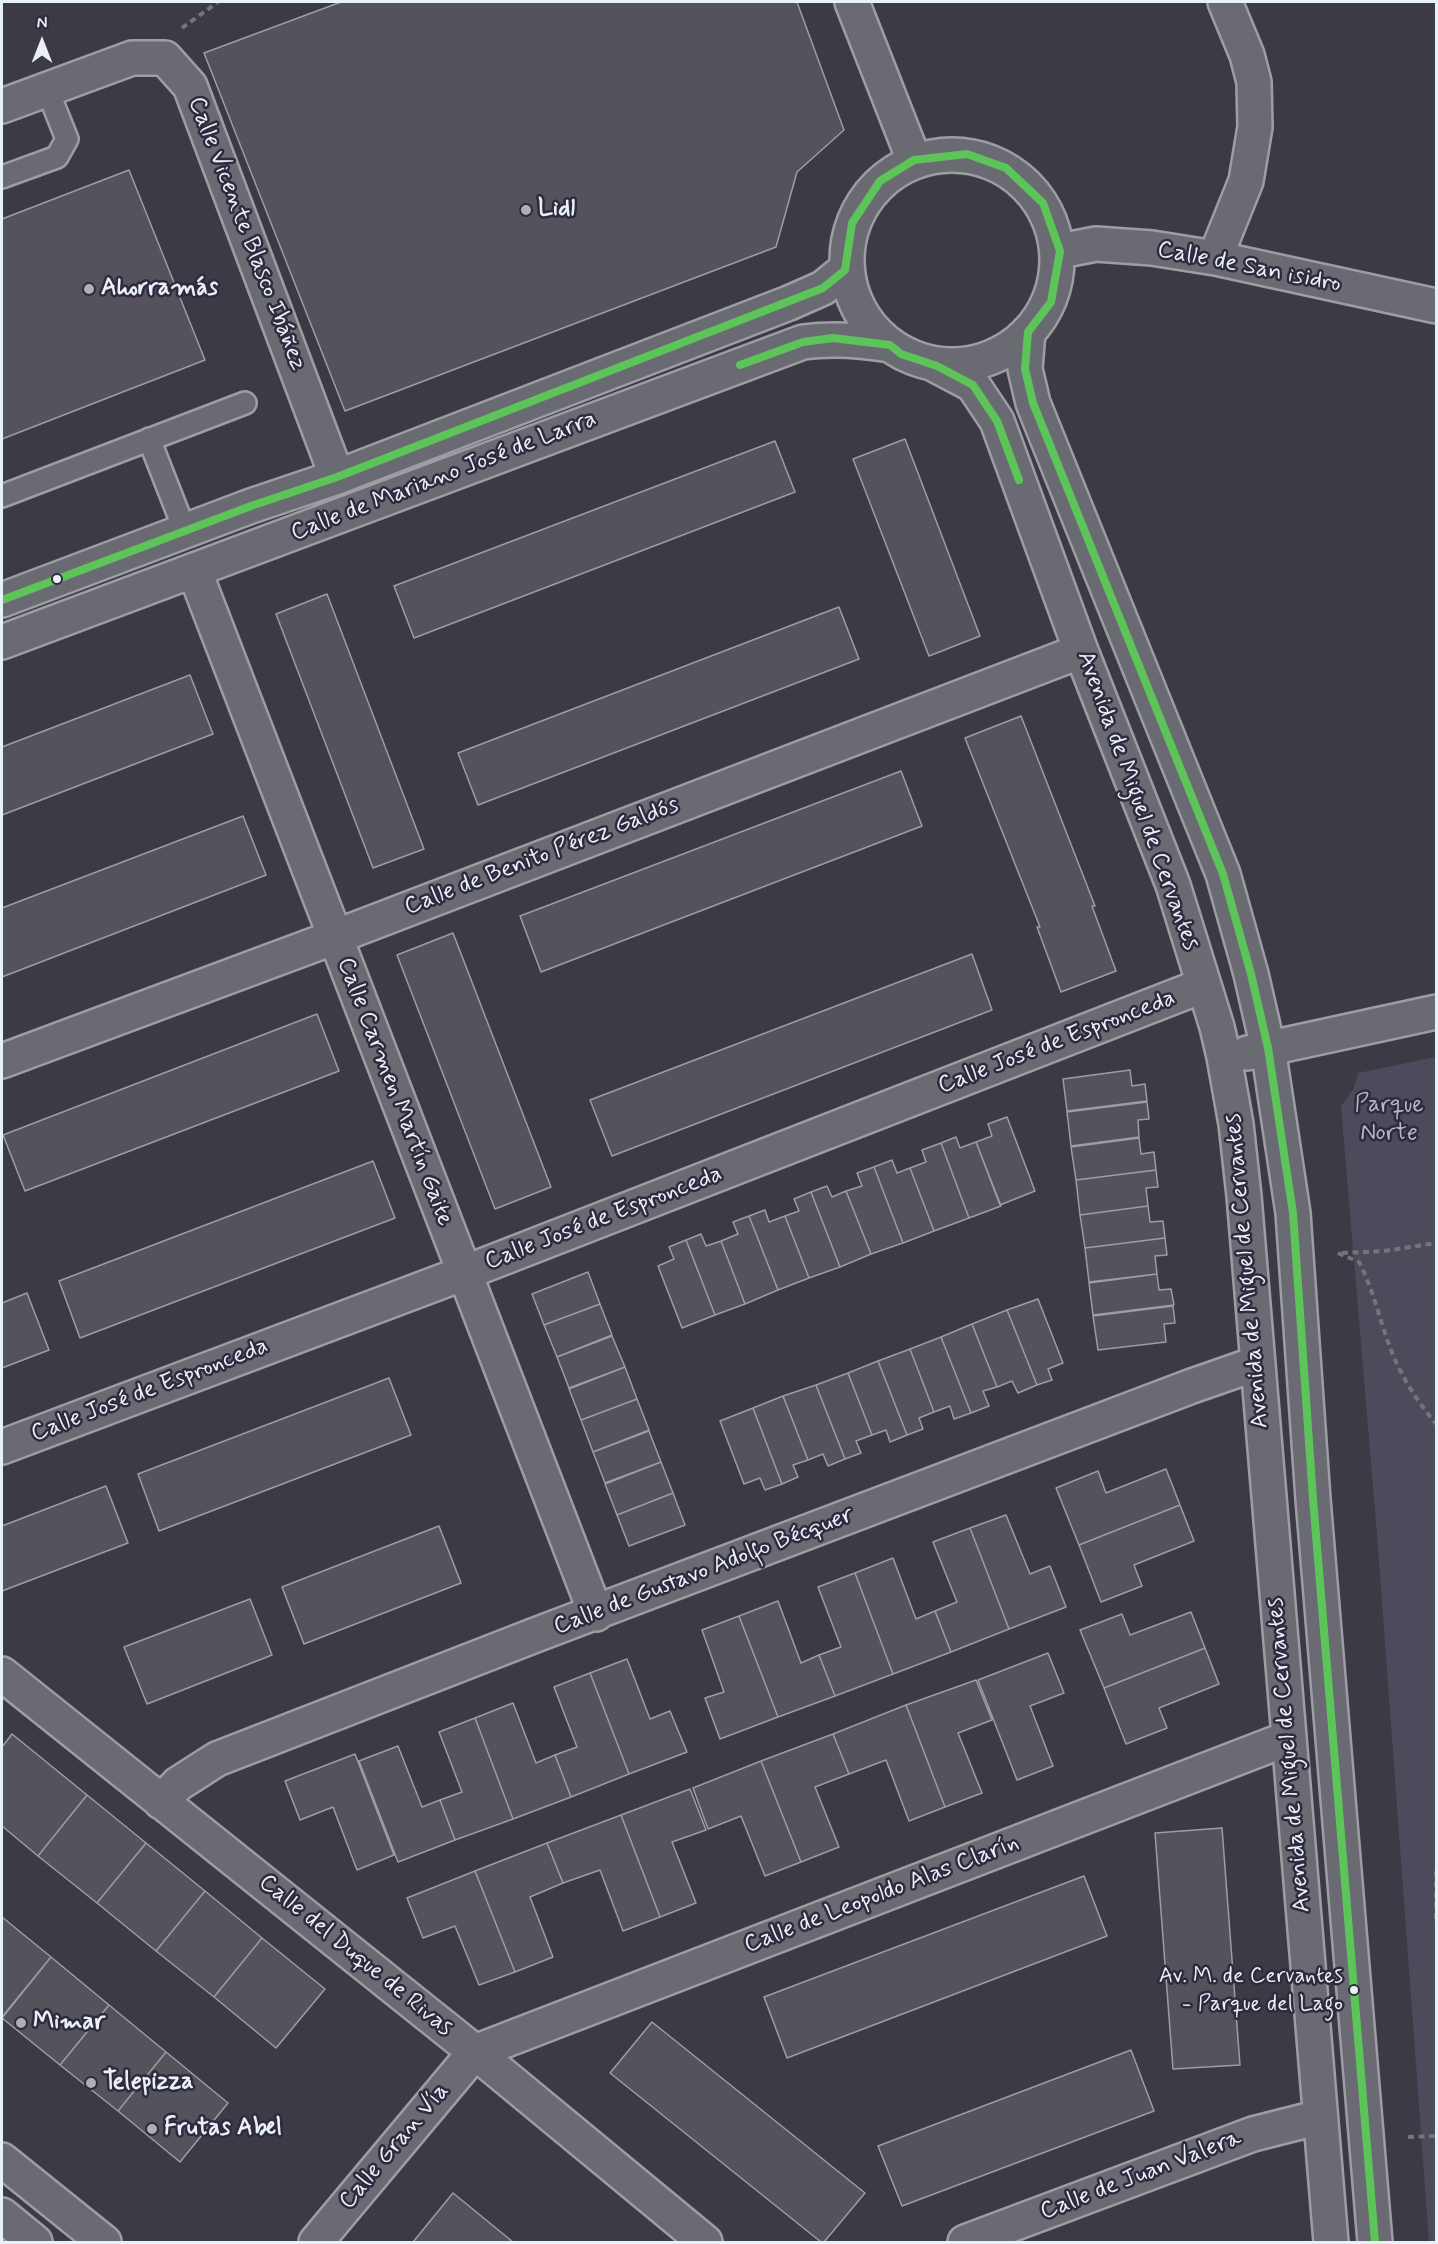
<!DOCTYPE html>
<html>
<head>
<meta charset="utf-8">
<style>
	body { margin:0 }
	#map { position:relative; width:1438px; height:2244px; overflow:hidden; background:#3c3a44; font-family:Mynerve,sans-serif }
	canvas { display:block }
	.frame { position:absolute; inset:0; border:3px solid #e8f1f8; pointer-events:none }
	.north { position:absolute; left:12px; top:12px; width:60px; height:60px; -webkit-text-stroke:4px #2f2a3d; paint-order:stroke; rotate:0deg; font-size:16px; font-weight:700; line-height:24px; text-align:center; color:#e8f1f8 }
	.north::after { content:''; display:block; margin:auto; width:21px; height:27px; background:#e8f1f8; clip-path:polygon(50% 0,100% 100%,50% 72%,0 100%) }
</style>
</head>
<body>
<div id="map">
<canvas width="1438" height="2244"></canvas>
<div class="frame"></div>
<div class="north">N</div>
</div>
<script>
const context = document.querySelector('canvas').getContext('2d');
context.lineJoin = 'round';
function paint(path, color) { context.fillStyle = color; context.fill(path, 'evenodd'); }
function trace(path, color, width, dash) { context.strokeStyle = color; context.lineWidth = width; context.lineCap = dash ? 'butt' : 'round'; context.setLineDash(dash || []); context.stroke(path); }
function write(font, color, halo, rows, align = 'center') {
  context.font = font + ' Mynerve,sans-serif'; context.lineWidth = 5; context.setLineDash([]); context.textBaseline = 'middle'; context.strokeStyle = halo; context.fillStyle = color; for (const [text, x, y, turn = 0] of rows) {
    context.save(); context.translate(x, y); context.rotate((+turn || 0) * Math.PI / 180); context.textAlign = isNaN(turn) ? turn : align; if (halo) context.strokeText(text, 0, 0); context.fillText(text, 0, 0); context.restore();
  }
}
paint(new Path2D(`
	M1436 1057V2242H1429L1377 1534 1341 1106 1354 1088 1358 1073Z`), '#4d4b5b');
const building = new Path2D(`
	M341 2H797L844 130 797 172 776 247 345 411 204 53Z
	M129 170 205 360 2 439V219Z
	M905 439 980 636 929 656 853 459Z
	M775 441 795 492 414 638 394 586Z
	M327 594 424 849 373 868 276 614Z
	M839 607 859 659 478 805 458 753Z
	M190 675 213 734 2 815V747Z
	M1021 716 1095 906H1092L1116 971 1061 992 1037 927H1040L965 738Z
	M901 771 922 826 541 972 520 916Z
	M243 816 266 875 2 977V908Z
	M453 933 551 1187 495 1209 397 955Z
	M972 954 992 1010 612 1156 590 1100Z
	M317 1014 339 1071 25 1191 3 1135Z
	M1130 1070 1132 1086 1145 1084 1147 1101 1067 1111 1063 1079Z
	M1147 1102 1149 1119 1138 1120 1139 1137 1071 1146 1067 1112Z
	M1007 1117 1035 1191 1000 1205 976 1142 992 1136 988 1124Z
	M956 1137 960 1148 976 1142 1001 1206 969 1218 941 1143Z
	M1139 1138 1141 1154 1154 1152 1156 1170 1076 1180 1071 1147Z
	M941 1143 969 1218 934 1231 910 1168 926 1162 922 1150Z
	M892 1160 897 1173 910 1168 934 1231 903 1243 874 1167Z
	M373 1161 395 1218 80 1338 59 1281Z
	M874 1167 903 1243 871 1254 846 1191 862 1186 857 1173Z
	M1156 1170 1158 1187 1146 1188 1148 1206 1080 1215 1076 1180Z
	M827 1186 832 1197 846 1191 871 1254 840 1267 811 1192Z
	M811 1192 840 1267 809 1278 785 1216 799 1211 794 1199Z
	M1148 1206 1150 1222 1163 1221 1165 1238 1085 1248 1080 1215Z
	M765 1210 769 1222 785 1216 809 1278 778 1290 749 1216Z
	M749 1216 778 1290 745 1304 721 1241 738 1234 733 1222Z
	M701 1234 706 1246 721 1241 745 1304 715 1315 686 1240Z
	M1165 1238 1167 1255 1155 1256 1157 1274 1089 1282 1085 1248Z
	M686 1240 715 1315 682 1328 658 1266 674 1259 669 1247Z
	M588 1272 600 1304 544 1325 532 1294Z
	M1157 1274 1159 1290 1171 1289 1174 1305 1093 1315 1089 1283Z
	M27 1293 49 1350 2 1368V1303Z
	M1038 1299 1063 1363 1048 1369 1052 1380 1037 1385 1007 1310Z
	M600 1304 612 1335 557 1357 544 1325Z
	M1173 1306 1175 1323 1164 1324 1166 1342 1098 1350 1093 1316Z
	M1007 1310 1037 1385 1018 1393 1012 1381 997 1387 972 1324Z
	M972 1324 997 1387 983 1391 989 1406 971 1413 941 1337Z
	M612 1336 625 1367 569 1388 557 1357Z
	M941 1337 971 1413 954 1419 950 1406 934 1412 910 1349Z
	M910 1349 934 1412 919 1418 923 1429 907 1435 878 1361Z
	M878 1361 907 1435 890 1442 886 1430 872 1435 848 1373Z
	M625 1367 637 1399 581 1420 569 1389Z
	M848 1373 872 1435 856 1441 861 1453 845 1459 816 1385Z
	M389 1378 411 1435 159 1531 138 1474Z
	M816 1385 845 1459 828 1466 823 1454 808 1460 783 1396Z
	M783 1396 808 1460 793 1465 798 1477 782 1484 753 1408Z
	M637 1399 649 1430 593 1452 581 1420Z
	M753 1408 782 1484 765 1490 760 1478 744 1484 720 1421Z
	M649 1431 661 1462 605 1483 593 1452Z
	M661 1462 673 1493 617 1515 605 1484Z
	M1166 1469 1180 1505 1079 1545 1056 1488 1098 1471 1106 1493Z
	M106 1486 128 1543 2 1591V1526Z
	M673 1493 685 1525 629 1546 617 1515Z
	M1180 1505 1194 1541 1134 1565 1142 1586 1101 1602 1079 1545Z
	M1006 1515 1030 1574 1050 1566 1066 1607 1009 1629 970 1528Z
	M439 1526 461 1583 304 1644 282 1587Z
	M970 1528 1009 1629 951 1652 935 1611 957 1602 933 1542Z
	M893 1558 916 1619 935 1611 951 1652 893 1674 855 1573Z
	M855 1573 893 1674 835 1696 819 1655 841 1647 818 1587Z
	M250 1599 272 1655 147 1704 124 1647Z
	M778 1601 801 1663 819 1655 835 1696 778 1717 739 1616Z
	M1191 1612 1205 1648 1104 1688 1080 1630 1122 1614 1130 1635Z
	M739 1616 778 1717 720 1739 705 1698 724 1692 702 1630Z
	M1205 1648 1219 1684 1159 1708 1167 1728 1126 1744 1104 1688Z
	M1048 1653 1064 1693 1030 1706 1053 1766 1017 1780 978 1680Z
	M627 1659 650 1719 670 1711 687 1752 629 1774 590 1673Z
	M590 1673 629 1774 571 1797 555 1755 577 1747 554 1687Z
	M976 1680 992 1720 958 1733 982 1793 945 1807 906 1705Z
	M513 1703 536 1763 555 1755 571 1797 513 1819 475 1718Z
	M906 1705 945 1807 909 1821 886 1760 849 1774 833 1734Z
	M475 1718 513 1819 455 1840 440 1800 462 1792 439 1732Z
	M12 1734 87 1795 38 1856 2 1826V1747Z
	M833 1734 849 1774 815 1787 839 1847 801 1862 761 1761Z
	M398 1746 422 1807 440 1800 455 1840 398 1862 359 1761Z
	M355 1754 394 1855 357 1870 333 1807 300 1820 285 1781Z
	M761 1761 801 1862 765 1876 741 1816 708 1829 693 1788Z
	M690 1789 706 1830 672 1842 696 1903 660 1917 621 1815Z
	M87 1795 146 1843 97 1903 38 1856Z
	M621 1815 660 1917 623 1931 600 1870 563 1883 547 1843Z
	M1222 1828 1240 2065 1173 2069 1155 1833Z
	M146 1843 205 1891 156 1951 97 1903Z
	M547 1843 563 1883 530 1897 553 1957 515 1972 475 1871Z
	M475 1871 515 1972 479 1985 455 1926 423 1938 407 1898Z
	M1084 1876 1107 1936 787 2058 764 1997Z
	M205 1891 262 1938 214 1997 156 1951Z
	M2 1917 51 1957 2 2017Z
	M262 1938 325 1989 276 2048 214 1997Z
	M51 1957 109 2005 60 2065 2 2018Z
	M109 2005 166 2052 118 2111 60 2065Z
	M652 2022 865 2193 824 2242H821L610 2073Z
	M1131 2050 1154 2111 902 2206 878 2146Z
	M166 2052 228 2103 180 2162 118 2111Z
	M453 2193 513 2242H413Z`);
paint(building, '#54525a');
trace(building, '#9d9ea4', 1.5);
const service = new Path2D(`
	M2 177 57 157 67 139 47 89
	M149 439 185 531
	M2 496 245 403`);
const minor = new Path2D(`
	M852 2 914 160
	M2 106 132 58H165L190 86 337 477
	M847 260a105 105 0 1 1 210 0a105 105 0 1 1-210 0Z
	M1060 251 1096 244 1152 248 1215 258 1436 306
	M1215 258 1246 181 1255 127 1254 82 1247 55 1225 2
	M1028 332 1025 369 1033 403 1223 874 1251 974 1268 1048 1293 1213 1313 1499 1375 2242
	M937 366 973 385 997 421 1081 651 1173 885 1217 1027 1224 1057 1236 1124 1244 1196 1331 2242
	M194 570 596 1614
	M2 600 251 506 337 477 789 303 823 288 845 270
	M2 642 803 342C834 338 860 340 890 345
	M1247 1053 1436 1012
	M2 1061 335 937 1081 651
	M2 1447 464 1273 1204 985
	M2 1674 475 2052 705 2242
	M161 1802 178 1784 217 1759 538 1634 1192 1386 1258 1363
	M2 2160 104 2242
	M2 2215 35 2242
	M316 2242 475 2052 1289 1738
	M965 2242 1253 2134 1320 2117`);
trace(service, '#9d9ea4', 26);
trace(minor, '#9d9ea4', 38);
trace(new Path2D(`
	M182 28 218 2
	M1338 1253 1359 1262C1377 1296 1382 1336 1400 1370 1410 1390 1422 1407 1436 1424
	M1342 1253 1384 1251 1436 1243
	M1436 1871V1924
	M1408 2137 1436 2136`), '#74747a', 4, [6, 4.5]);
trace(service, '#6a6b72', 21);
trace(minor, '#6a6b72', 33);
trace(new Path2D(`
	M740 365 803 342 833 338 890 345 901 354 937 366 973 385 997 421 1019 480
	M2 600 251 506 337 477 823 288 845 270 852 223 880 181 914 160 967 154 1006 168 1043 203 1060 251 1051 302 1028 332 1025 369 1033 403 1223 874 1251 974 1268 1048 1293 1213 1313 1499 1375 2242`), '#5dc45a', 8);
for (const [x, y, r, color] of [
	[526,210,6,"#acb1b9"],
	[89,289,6,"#acb1b9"],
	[57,579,5,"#e8f1f8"],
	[1354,1990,5,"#e8f1f8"],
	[21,2023,6,"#acb1b9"],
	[91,2083,6,"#acb1b9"],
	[152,2129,6,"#acb1b9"]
]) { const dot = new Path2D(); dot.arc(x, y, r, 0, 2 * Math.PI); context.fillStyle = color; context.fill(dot); trace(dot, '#2f2a3d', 2); }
write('22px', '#e8f1f8', '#2f2a3d', [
	["Av. M. de Cervantes",1343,1977],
	["- Parque del Lago",1343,2005]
], 'right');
write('bold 24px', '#e8f1f8', '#2f2a3d', [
	["Lidl",538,210],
	["Ahorramás",101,289],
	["Mimar",33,2023],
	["Telepizza",103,2083],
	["Frutas Abel",164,2129]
], 'left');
write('24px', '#e8f1f8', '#2f2a3d', [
	["Calle Vicente Blasco Ibáñez",246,234,69],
	["Calle de San isidro",1249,268,11],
	["Calle de Mariano José de Larra",444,477,-21],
	["Avenida de Miguel de Cervantes",1137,801,70],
	["Calle de Benito Pérez Galdós",542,857,-21],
	["Calle José de Espronceda",1057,1043,-21],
	["Calle Carmen Martín Gaite",394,1092,69],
	["Calle José de Espronceda",604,1219,-21],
	["Avenida de Miguel de Cervantes",1248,1271,-95],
	["Calle José de Espronceda",150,1391,-21],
	["Calle de Gustavo Adolfo Bécquer",704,1572,-21],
	["Avenida de Miguel de Cervantes",1290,1755,-95],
	["Calle de Leopoldo Alas Clarín",882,1895,-21],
	["Calle del Duque de Rivas",355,1956,39],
	["Calle Gran Vía",395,2147,-50],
	["Calle de Juan Valera",1141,2176,-21]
]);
write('24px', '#b3b8c2', '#2f2a3d', [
	["Parque",1389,1106],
	["Norte",1389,1134]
]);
</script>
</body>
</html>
